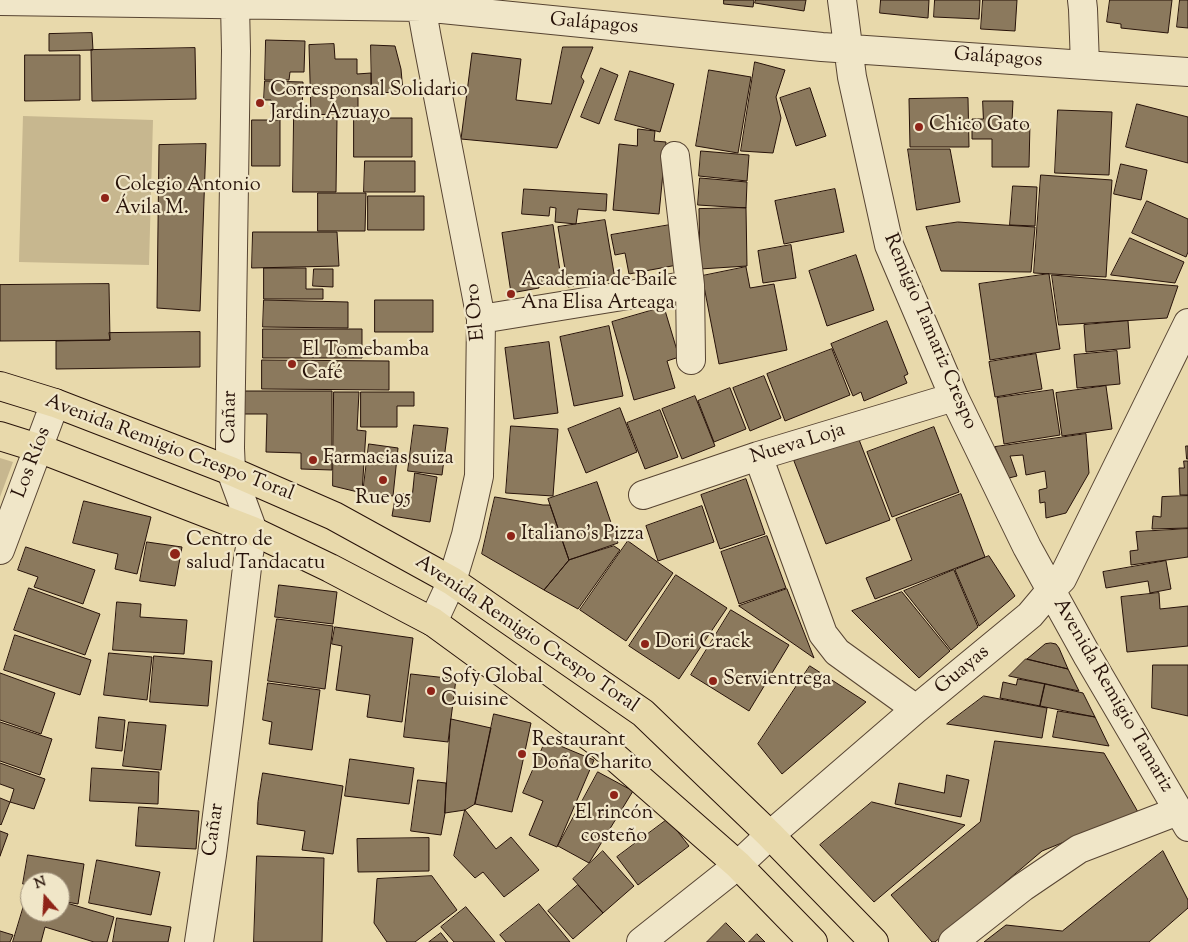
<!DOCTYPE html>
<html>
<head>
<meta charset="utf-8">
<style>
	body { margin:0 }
	#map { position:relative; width:1188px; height:942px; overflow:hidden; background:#e8d9ab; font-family:"Sorts Mill Goudy",serif }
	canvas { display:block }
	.north { position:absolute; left:20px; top:872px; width:50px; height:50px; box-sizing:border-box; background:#f0e6c8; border:1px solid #a0917c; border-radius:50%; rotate:341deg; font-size:14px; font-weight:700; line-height:20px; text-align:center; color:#271209 }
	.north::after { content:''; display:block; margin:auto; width:18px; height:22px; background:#8f2418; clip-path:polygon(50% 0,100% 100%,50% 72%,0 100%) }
</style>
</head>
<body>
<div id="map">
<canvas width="1188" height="942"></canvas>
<div class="north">N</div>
</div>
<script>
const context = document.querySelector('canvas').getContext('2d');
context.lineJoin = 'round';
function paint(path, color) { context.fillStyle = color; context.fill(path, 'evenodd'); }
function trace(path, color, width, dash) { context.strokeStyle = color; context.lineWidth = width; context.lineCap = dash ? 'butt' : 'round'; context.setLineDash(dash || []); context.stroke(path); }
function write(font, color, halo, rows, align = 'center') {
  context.font = font + ' "Sorts Mill Goudy",serif'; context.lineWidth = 4.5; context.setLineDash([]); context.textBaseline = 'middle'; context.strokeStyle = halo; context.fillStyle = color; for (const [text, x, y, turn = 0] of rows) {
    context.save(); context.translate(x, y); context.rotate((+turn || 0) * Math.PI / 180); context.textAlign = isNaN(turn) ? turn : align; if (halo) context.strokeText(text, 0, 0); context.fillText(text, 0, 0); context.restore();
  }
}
paint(new Path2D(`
	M23 116 153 120 149 265 19 262Z
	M0 458 13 462 0 497Z`), '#c7b78f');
const building = new Path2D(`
	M724 0H754L753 7 724 4Z
	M756 0H806L804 11 755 3Z
	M881 0H929L928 18 880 13Z
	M935 0H980L979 19 934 17Z
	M983 0H1017L1015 31 981 29Z
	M1110 0H1172L1168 33 1121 28V24L1107 22Z
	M1180 0H1188V28L1177 27Z
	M92 33 93 50 49 51V34Z
	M266 40 305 41 304 72H290L289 80H265Z
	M334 44 335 59H357V74L371 73V93H358V113L311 115 309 45Z
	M371 45 395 46 401 69 403 92 372 93Z
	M563 47H593L581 77 584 81 557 148 461 139 472 53 521 59 516 100 551 104Z
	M195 48 196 99 92 101 91 50Z
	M25 55H80V100L25 101Z
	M755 62 785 70 776 97 781 118 773 153 741 151Z
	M601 68 618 75 599 124 581 117Z
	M709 70 751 77 738 153 696 146Z
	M630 71 674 84 660 132 615 120Z
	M265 81 303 82 302 115 271 114V100H264Z
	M810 88 826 136 796 146 780 98Z
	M968 98 969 147H910L909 99Z
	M983 101H1013L1012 121 1030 122 1029 167H992V139H972V119H983Z
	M1137 104 1188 117V163L1126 147Z
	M1058 110 1112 112 1109 175 1055 173Z
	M294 117 337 118 336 192H293Z
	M354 118H412V157H354Z
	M252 120H280V166H252Z
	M638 129 655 131 654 141 666 142 659 214 613 210 619 144 637 146Z
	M206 144 200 311 157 308 159 145Z
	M908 149H950L960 202 917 210Z
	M701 151 749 155 747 181 699 176Z
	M365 161H415V192H364Z
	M1121 164 1147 170 1141 200 1114 194Z
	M1041 175 1112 180 1106 277 1034 273Z
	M700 178 747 182 746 208 698 205Z
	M1013 186 1037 187 1035 226 1010 225Z
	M524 189 607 194 606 211 578 209 576 224 555 222 556 208 550 207 549 216 522 214Z
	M835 189 844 232 784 244 775 201Z
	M318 193H366L365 231H318Z
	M368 196H424V230H368Z
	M1147 201 1188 219V252L1186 257 1132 233Z
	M746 208 747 266 700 269 699 209Z
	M605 220 615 279 568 287 558 227Z
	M958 222 1035 227 1031 272 941 271 926 227Z
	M553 225 561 278 539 282V288L511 293 502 233Z
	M670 225 677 265 629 274 625 253 615 255 611 235Z
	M253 232H337L339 266 252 268Z
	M1130 238 1184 262 1175 283 1111 275Z
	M791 245 796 278 763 283 758 251Z
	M856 255 874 310 827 326 809 271Z
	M746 267 750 288 774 284 787 350 719 364 702 276Z
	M264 268H306V289H323V299H264Z
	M314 269H333V287L313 286Z
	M1049 274 1060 349 990 360 979 284Z
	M1052 275 1178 286 1167 318 1059 325Z
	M109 284 110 340 0 341V285Z
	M264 300 348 302V328L263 327Z
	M375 300H433V332H375Z
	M664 307 679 357 667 361 675 388 634 400 612 322Z
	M887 321 908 374 904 376 907 383 864 401 861 392 853 396 831 344Z
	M1128 321 1130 348 1086 352 1084 325Z
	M609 326 623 396 574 406 560 337Z
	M263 329H362V358H263Z
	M200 332V367L56 369V341L110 340 109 333Z
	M549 342 558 413 514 419 505 348Z
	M832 349 850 395 785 421 767 374Z
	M1117 351 1120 384 1077 388 1074 355Z
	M1036 354 1042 389 995 397 989 362Z
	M262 360 389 361V390L262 389Z
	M764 376 781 418 750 431 733 388Z
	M1106 386 1112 429 1062 436 1056 393Z
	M730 388 746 429 714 442 698 401Z
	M1053 390 1060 435 1004 444 997 398Z
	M245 391H332V470L301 469V453L266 452 267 414H244Z
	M334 392H359L357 430 366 431 362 493 333 486Z
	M361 392H414V406H397V427H361Z
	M695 396 715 446 682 459 662 409Z
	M620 408 637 452 586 473 568 429Z
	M660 410 678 457 645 469 627 423Z
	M414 425 448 428 442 475 408 471Z
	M511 426 558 429 553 496 506 493Z
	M934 427 959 492 892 517 867 452Z
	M1086 434 1089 473 1066 513 1046 518 1045 502 1040 503 1039 490 1047 488 1045 471 1026 475 1023 455 1010 456 1017 476 1009 478 995 447Z
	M858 437 890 520 826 544 794 461Z
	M369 444 398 448 393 496 363 493Z
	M1186 446H1188V459H1187Z
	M1184 461H1188V495H1180L1179 468H1184Z
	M415 473 437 477 430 522 392 516 396 493 412 495Z
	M746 479 765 534 720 549 701 495Z
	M597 482 618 543 569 560 548 499Z
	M961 494 985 557 875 599 866 578 912 560 896 519Z
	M1188 496V528L1152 529 1153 516 1161 517 1162 497Z
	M495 497 543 505H550L569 560 544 590 482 554Z
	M84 501 151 517 137 574 115 569 118 554 73 543Z
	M702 506 714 542 658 561 646 526Z
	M1188 529V557L1131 565 1130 551 1138 550 1136 532Z
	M767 536 786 588 739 604 721 552Z
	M628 541 673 573 626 641 580 610Z
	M147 542 182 547 175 586 140 581Z
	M614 546 620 550 578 609 544 590 569 560Z
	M26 547 95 570 83 604 34 587 38 577 18 570Z
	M989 556 1015 596 979 626 955 570Z
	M1166 561 1171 589 1150 593 1148 581 1106 588 1103 572Z
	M954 570 978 627 951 650 904 591Z
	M676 575 727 608 679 679 629 646Z
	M279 585 337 592 333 624 275 617Z
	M29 588 100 614 85 655 14 630Z
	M787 589 814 658 739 606Z
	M902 592 950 651 919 678 852 611Z
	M1159 593 1160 609 1188 606V646L1127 652 1121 597Z
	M117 602 141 604 140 617 187 620 184 654 113 650Z
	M731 610 789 645 749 711 691 675Z
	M277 619 333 626 325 689 268 681Z
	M335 627 413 638 402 722 367 717 370 695 336 690 342 646 332 644Z
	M15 635 91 660 80 695 4 670Z
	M1051 643 1056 644 1059 648 1068 669 1027 659 1045 644Z
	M109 653 152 657 147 700 104 695Z
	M154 656 212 661 208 706 150 702Z
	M1026 659 1068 669 1079 691 1009 676Z
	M1153 665H1188V716L1152 708Z
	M810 666 866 702 782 774 758 744Z
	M0 673 55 693 41 734 0 720Z
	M411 674 456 679 448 742 404 737Z
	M1018 679 1045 684 1040 706 1000 698 1003 682 1016 685Z
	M268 683 320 690 312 750 269 744 272 722 263 720Z
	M1045 684 1083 693 1095 717 1040 706Z
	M984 696 1047 708 1042 738 947 724Z
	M1058 711 1095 717 1109 746 1053 737Z
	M494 714 531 723 512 812 475 804Z
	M99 717 125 720 122 751 96 748Z
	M451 719 491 728 475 804 465 810 445 813Z
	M0 722 52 739 40 775 0 761Z
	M129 722 166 725 161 770 123 766Z
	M546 740 594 760 557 847 529 835 543 801 523 793Z
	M995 741 1104 753 1138 812 1042 851 935 942H932L891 895 980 822Z
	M350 759 414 768 409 804 345 796Z
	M0 763 45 779 34 809 10 802 14 789 0 784Z
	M92 768 159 772 158 804 90 801Z
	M598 772 633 791 589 863 558 846Z
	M263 773 343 786 333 854 302 850 305 831 257 824 258 802Z
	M947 775 969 780 961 817 895 804 899 783 944 793Z
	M418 780 446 783 445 813 441 835 411 831Z
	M0 798 10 802 1 825 0 824Z
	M872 802 965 825 874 902 820 845Z
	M139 807 199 811 196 849 136 846Z
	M465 810 496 849 511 837 539 870 504 897 483 872 475 878 454 856Z
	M668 819 689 846 638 885 617 857Z
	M0 831 8 834 0 856Z
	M429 838V871L358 872 357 839Z
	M603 851 634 886 603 913 573 879Z
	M1163 851 1188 900V908L1149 942H984L1006 925 1062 931Z
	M28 855 84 864 78 904 61 901 62 891 60 890V882H30V885L23 884Z
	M257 856 324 858 322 942H254Z
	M97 860 160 872 151 915 89 903Z
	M432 876 457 910 415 942H387L374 923 377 879Z
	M578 885 603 913 573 939 548 911Z
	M28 892 30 893V912H60V901L114 917 107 942H94L45 927 41 942H13Z
	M539 904 570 942H506L500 935Z
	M466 907 495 942H454L441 927Z
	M117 918 171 927 168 942H113Z
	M726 923 745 942H707Z
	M0 931 13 935 10 942H0Z
	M441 933 448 942H429Z
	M757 934 765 942H749Z`);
paint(building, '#8b795d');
trace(building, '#271209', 1);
const minor = new Path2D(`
	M420 0 427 39 481 319 479 476 466 535 452 581 433 622
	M842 0 852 77 889 245 954 397 1027 547 1088 657 1188 827
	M1082 0 1083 9 1085 65
	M0 1 422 7 822 47 1188 72
	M675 156 690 285 691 360
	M481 319 690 285
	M758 456 823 634 837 652 916 709
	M643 495 758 456 954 397
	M0 550 55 403
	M199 942 212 855 229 721 248 559 253 531 231 471 230 448 236 51 235 4
	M641 942 738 865 770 835 916 709 1030 615 1051 590 1062 579 1188 323
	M953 942 1023 887 1079 849 1178 811`);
const major = new Path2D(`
	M0 386 55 403 231 471 334 516 452 581 643 713 770 835 874 942
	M0 436 38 448 253 531 330 568 433 622 600 744 738 865 813 942`);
trace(minor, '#574432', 30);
trace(major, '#271209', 30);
trace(minor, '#f0e6c8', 28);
trace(major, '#e8d9ab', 28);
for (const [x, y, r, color] of [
	[260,103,5,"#8f2418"],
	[919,127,5,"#8f2418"],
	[105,198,5,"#8f2418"],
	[511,294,5,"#8f2418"],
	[292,364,5,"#8f2418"],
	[313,460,5,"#8f2418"],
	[383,480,5,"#8f2418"],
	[511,536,5,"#8f2418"],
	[175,554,6,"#8f2418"],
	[645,644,5,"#8f2418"],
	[713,681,5,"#8f2418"],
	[431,691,5,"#8f2418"],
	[522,754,5,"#8f2418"],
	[614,795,5,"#8f2418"]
]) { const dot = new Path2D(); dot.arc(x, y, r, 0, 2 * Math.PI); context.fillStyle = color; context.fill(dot); trace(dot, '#f0e6c8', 2); }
write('20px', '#271209', '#f0e6c8', [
	["Galápagos",594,25,5],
	["Galápagos",998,59,4],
	["El Oro",477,312,-96],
	["Remigio Tamariz Crespo",929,332,67],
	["Cañar",231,417,-89],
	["Nueva Loja",798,445,-17],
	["Avenida Remigio Crespo Toral",169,449,21],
	["Los Ríos",33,463,-69],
	["Avenida Remigio Crespo Toral",526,635,34],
	["Guayas",963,671,-40],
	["Avenida Remigio Tamariz",1112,696,60],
	["Cañar",215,830,-82]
]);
write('20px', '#271209', '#f0e6c8', [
	["Corresponsal Solidario",270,92],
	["Jardin Azuayo",270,115],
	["Chico Gato",929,127],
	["Colegio Antonio",115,187],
	["Ávila M.",115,210],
	["Academia de Baile",521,282],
	["Ana Elisa Arteaga",521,305],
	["El Tomebamba",302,352],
	["Café",302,375],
	["Farmacias suiza",323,460],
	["Rue 95",383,500,"center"],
	["Italiano's Pizza",521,536],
	["Centro de",186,542],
	["salud Tandacatu",186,565],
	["Dori Crack",655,644],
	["Sofy Global",441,679],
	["Cuisine",441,702],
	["Servientrega",723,681],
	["Restaurant",532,742],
	["Doña Charito",532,765],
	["El rincón",614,815,"center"],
	["costeño",614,838,"center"]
], 'left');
</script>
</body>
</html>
